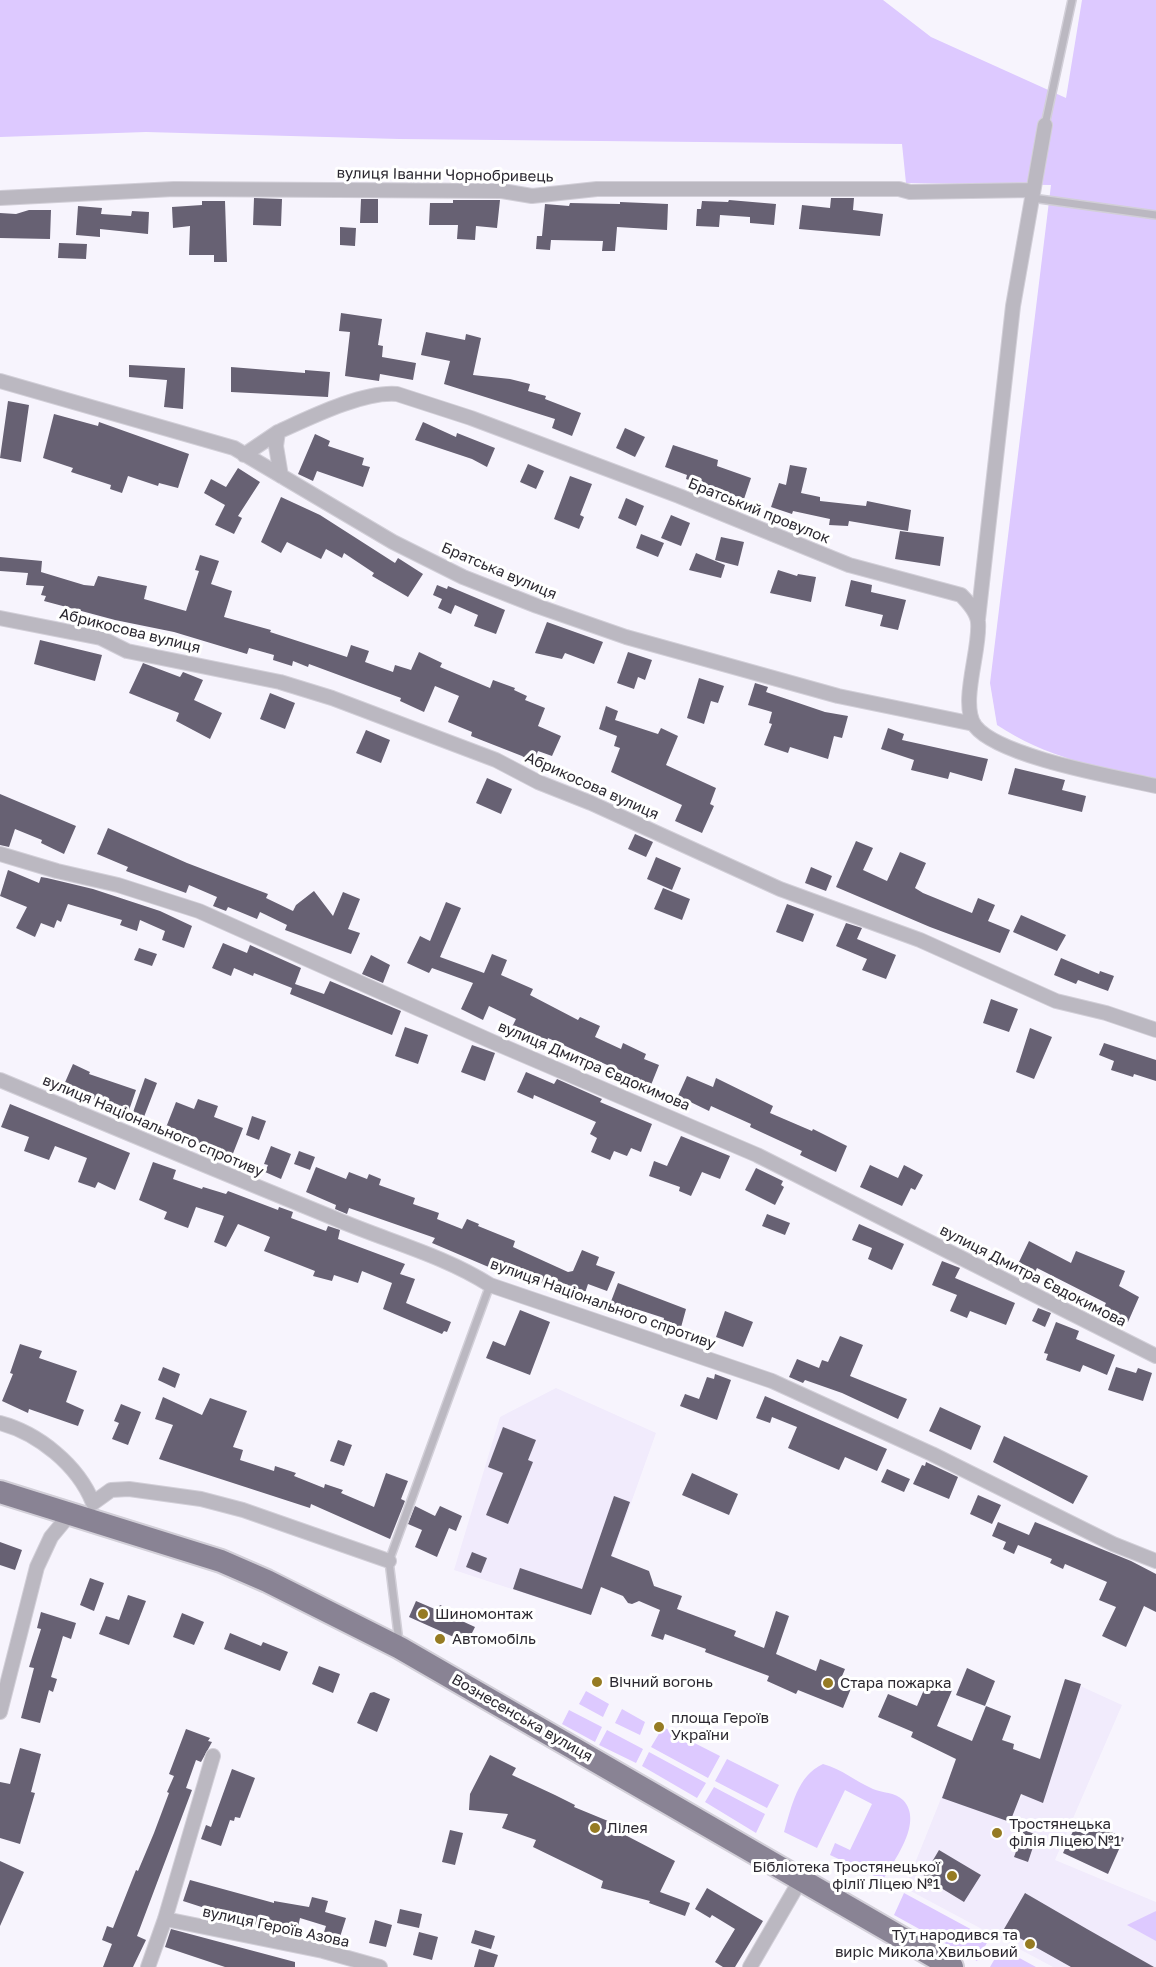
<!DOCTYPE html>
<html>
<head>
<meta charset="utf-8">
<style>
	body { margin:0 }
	canvas { display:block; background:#f7f4fd }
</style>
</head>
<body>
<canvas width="1156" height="1967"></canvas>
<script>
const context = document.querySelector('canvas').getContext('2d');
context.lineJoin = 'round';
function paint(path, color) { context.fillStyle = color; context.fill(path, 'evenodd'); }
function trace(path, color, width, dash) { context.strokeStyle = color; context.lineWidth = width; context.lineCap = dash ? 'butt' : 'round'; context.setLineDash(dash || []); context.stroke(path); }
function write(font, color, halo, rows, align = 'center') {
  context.font = font + ' "Golos Text",sans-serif'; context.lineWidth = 6; context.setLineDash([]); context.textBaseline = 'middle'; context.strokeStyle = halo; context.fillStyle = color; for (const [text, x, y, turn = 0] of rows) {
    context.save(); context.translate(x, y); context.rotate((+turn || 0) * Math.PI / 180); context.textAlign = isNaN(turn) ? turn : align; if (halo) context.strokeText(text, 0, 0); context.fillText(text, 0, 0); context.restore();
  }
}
paint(new Path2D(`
	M556 1388 656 1433 591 1615 454 1570 500 1417Z
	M1065 1679 1122 1705 1055 1860 1156 1902V1967H1053L905 1888 948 1781 1016 1806 1034 1776Z`), '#f1ebfc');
paint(new Path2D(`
	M0 0H883L931 37 1066 98 1082 0H1156V778C1102 770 1043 756 997 725L990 683 1051 185 906 183 902 144 399 139 146 132 0 137Z
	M586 1691 609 1704 603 1717 579 1704Z
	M622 1709 645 1722 640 1735 615 1723Z
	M569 1710 602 1727 595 1742 562 1724Z
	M663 1727 720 1756 708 1778 651 1747Z
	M607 1730 643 1749 636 1763 599 1745Z
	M649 1752 706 1783 697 1798 642 1766Z
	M727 1759 779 1785 767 1808 715 1781Z
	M823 1764C842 1769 855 1781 873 1789 882 1793 895 1792 903 1800 924 1822 894 1860 883 1880L830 1855 835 1843 850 1850 872 1804 845 1790 817 1848 784 1832C792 1806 797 1776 823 1764Z
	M714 1787 765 1814 756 1833 705 1802Z
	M904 1893 989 1939 977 1961 894 1915Z
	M1156 1911V1941L1127 1925Z
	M1001 1948 1036 1967H990Z`), '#ddc9ff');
paint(new Path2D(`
	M254 198 282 199 281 226 253 225Z
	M831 198H854L853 210 883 214 880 236 799 229 802 205 830 208Z
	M361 199H378V223H360Z
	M453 200H500L497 228 476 226 475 240 457 239 458 225H429L430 203H453Z
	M729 200 776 204 774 225 750 223V217L720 215 719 227 696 226 697 209H701L702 201 728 202Z
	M202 201H225L227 262H214V255H189L190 226 173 228 172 207 202 205Z
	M620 202 668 204 667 230 617 227 615 251H602L603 241 551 240 550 250 536 249 537 236H542L545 204 569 206 570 203 620 204Z
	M78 206 102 208 101 214 131 216 132 211 149 212 148 234 100 229V237L76 235Z
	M29 210H51L50 239 0 238V213L16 214Z
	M340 227 356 228 355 246 340 245Z
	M59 243 87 244 86 259 58 258Z
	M341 313 382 319 378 345 383 346 382 357 416 363 413 380 380 374 379 381 345 376 350 332 339 331Z
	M426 332 465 340 466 334 481 338 473 375 510 379 530 384 528 391 546 396 545 399 581 413 572 436 552 428 555 419 444 384 450 361 421 355Z
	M129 365 185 368 183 409 164 407 167 380 129 377Z
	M231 367 305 373V370L330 372 328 397 231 392Z
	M8 401 29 405 21 462 0 458Z
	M54 414 98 426 99 422 189 454 178 488 159 483 158 486 128 476 122 493 110 489 111 485 71 472 73 468 43 458Z
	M423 422 456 437 457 433 495 448 487 467 472 459 415 440Z
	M625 428 645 437 635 457 616 448Z
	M315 434 330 441 328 446 364 458 362 465 370 467 363 487 317 471 313 481 298 474Z
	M673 445 718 460 717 466 751 478 744 499 686 479 687 475 665 467Z
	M528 464 544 471 536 489 520 482Z
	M790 465 807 468 801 493 820 497V501L866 506 867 501 911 510 908 531 849 521 848 526 829 525 830 519 793 511 792 514 771 507 779 483 786 485Z
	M238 468 260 482 238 516 242 518 234 534 215 525 225 505 204 493 211 479 226 487Z
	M570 476 592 484 580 515 584 517 579 529 554 519Z
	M281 497 320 515 395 563 398 558 423 574 408 597 372 576 374 573 344 553 342 558 326 549 321 559 287 542 281 553 261 542Z
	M626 498 644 506 636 526 618 518Z
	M671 515 690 523 681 546 661 538Z
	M900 531 944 537 940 566 895 559Z
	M641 534 664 543 658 557 636 548Z
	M721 537 744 542 738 566 715 560Z
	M696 553 725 565 721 578 689 570Z
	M200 555 219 561 211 584 232 591 224 617 271 630 270 632 347 657 351 645 369 651 365 662 393 672 395 665 411 670 419 652 442 663 440 667 490 688 493 680 515 688 514 690 527 696 525 700 545 708 538 726 561 736 552 756 538 751 533 763 522 756 471 736 472 732 448 722 459 696 435 686 424 712 400 701 401 698 309 664 308 667 293 661 292 666 273 660 274 655 249 648 247 654 174 632 115 620 44 601 46 596 41 595 44 586 26 585 28 573 0 571V557L42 561 41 572 84 585 94 586 98 576 147 586 144 599 186 611 199 571 195 570Z
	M778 570 797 576 798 574 816 577 811 602 770 593Z
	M851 580 872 585 871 592 906 600 898 630 880 626 883 615 845 606Z
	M437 585 447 589 448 586 505 610 496 634 474 626 478 615 455 605 451 614 438 608 442 599 433 595Z
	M547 622 603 642 594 664 565 653 562 659 535 653Z
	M40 640 102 655 95 681 34 664Z
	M628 652 652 660 645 680 638 677 634 689 617 683Z
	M143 663 180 677 183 672 203 680 194 700 222 713 210 739 176 721 179 713 129 693Z
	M699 678 724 686 718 703 711 701 704 724 687 718Z
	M755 683 768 687 766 692 825 712 848 716 842 738 834 736 828 759 790 747 788 753 764 745 772 724 769 723 772 712 748 705Z
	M270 693 295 703 285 729 260 719Z
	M606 706 618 711 615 720 658 734 661 728 678 736 666 765 716 788 710 804 714 806 702 833 675 821 682 805 611 772 620 748 614 746 617 736 599 729Z
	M888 728 904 734 902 740 988 759 982 781 950 772 948 779 911 770 914 760 881 749Z
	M366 730 390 740 381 763 356 753Z
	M1015 768 1065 780 1062 790 1086 796 1082 812 1008 794Z
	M487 778 512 789 501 814 476 803Z
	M0 794 76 826 64 854 41 843 42 840 15 829 9 847 0 845Z
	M108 828 187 863 268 894 266 898 293 911 296 905 314 891 333 916 343 892 360 899 348 929 360 933 351 954 285 930 287 925 260 912 257 919 228 907 226 911 213 906 217 897 189 885 186 893 126 871 128 867 97 854Z
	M635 834 653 842 646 857 628 849Z
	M856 841 873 848 863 870 887 881 900 852 926 863 915 888 923 893 972 913 978 898 995 905 988 921 1010 930 1000 953 930 927 836 887Z
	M656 857 681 868 672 890 647 879Z
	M811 867 832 876 826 891 805 883Z
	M8 870 39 883 41 877 47 878 93 889 160 911 192 926 184 948 162 940 165 931 140 920 137 931 120 925 122 920 68 904 61 922 57 920 54 928 41 923 35 937 16 928 27 907 0 896Z
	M663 888 690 899 682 920 654 909Z
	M446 902 461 908 440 957 484 973 492 954 507 960 501 975 533 989 530 995 578 1020 580 1017 600 1026 595 1037 621 1049 623 1043 646 1054 644 1059 659 1065 651 1085 548 1038 547 1042 511 1029 516 1019 489 1006 483 1020 461 1009 473 983 432 968 429 973 407 963 420 936 430 941Z
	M787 904 814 914 803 942 776 932Z
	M1021 915 1066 935 1057 951 1013 932Z
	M846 923 862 928 857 939 896 955 886 979 862 970 867 959 836 946Z
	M223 943 247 953 250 945 301 968 295 984 324 994 330 981 401 1011 392 1035 290 994 292 988 254 973 253 976 234 968 231 976 212 968Z
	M139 948 157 954 152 966 134 960Z
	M371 955 390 965 383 983 362 974Z
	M1061 958 1099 974 1100 971 1114 976 1108 991 1078 980 1076 984 1054 975Z
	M991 999 1018 1009 1009 1032 983 1023Z
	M405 1027 428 1035 418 1064 395 1056Z
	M1030 1028 1052 1037 1034 1079 1016 1072Z
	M1104 1043 1156 1060V1081L1134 1074 1133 1077 1111 1070 1114 1061 1099 1055Z
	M472 1045 495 1053 485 1081 461 1072Z
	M73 1064 90 1072 89 1074 136 1090 128 1113 63 1087Z
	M526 1072 554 1084 557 1079 602 1099 600 1102 652 1124 641 1152 631 1148 627 1156 614 1151 610 1160 591 1152 597 1138 590 1134 596 1122 534 1095 533 1099 517 1092Z
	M687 1076 713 1087 716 1078 773 1106 770 1113 812 1131 813 1129 847 1146 836 1172 800 1155 802 1151 750 1127 751 1124 711 1106 709 1111 678 1096Z
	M145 1078 157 1083 142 1122 131 1118Z
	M198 1099 218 1106 214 1117 243 1128 232 1156 165 1130 176 1102 194 1109Z
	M10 1104 130 1153 115 1190 98 1182 95 1188 78 1182 87 1158 55 1146 49 1160 24 1151 29 1137 1 1127Z
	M252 1116 266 1121 259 1140 246 1135Z
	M681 1136 730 1156 720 1179 702 1172 691 1196 679 1191 680 1187 649 1176 654 1161 667 1166Z
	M271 1146 291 1154 281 1179 265 1172 268 1165 264 1164Z
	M299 1151 315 1157 310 1170 294 1164Z
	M153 1162 176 1170 173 1179 202 1189 203 1187 226 1194 228 1191 278 1210 279 1207 293 1212 291 1218 326 1231 328 1226 340 1230 338 1239 405 1264 400 1274 415 1279 406 1303 451 1322 447 1332 444 1331 442 1334 383 1309 392 1283 362 1271 358 1283 334 1275 332 1281 313 1276 315 1271 264 1251 270 1237 238 1224 226 1247 214 1242 224 1216 196 1207 188 1228 164 1219 167 1212 139 1200Z
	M870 1165 898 1178 904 1165 923 1175 915 1190 911 1188 902 1206 860 1187Z
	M316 1167 346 1179 349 1172 367 1179 369 1174 381 1179 379 1185 415 1198 413 1204 439 1213 437 1219 462 1229 467 1219 479 1224 478 1226 515 1241 513 1247 568 1272 573 1271 582 1250 599 1257 596 1265 615 1272 607 1291 588 1284 582 1302 560 1294 561 1291 535 1280 502 1267 500 1272 498 1271 432 1243 435 1238 349 1208 347 1214 335 1209 336 1205 306 1192Z
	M756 1168 783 1181 781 1185 784 1187 775 1205 745 1190Z
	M767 1214 790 1223 785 1235 762 1226Z
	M859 1224 904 1244 892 1270 868 1259 872 1248 852 1240Z
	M1029 1241 1071 1263 1076 1251 1125 1271 1119 1286 1139 1297 1128 1322 1103 1309 1106 1303 1037 1268 1035 1272 1018 1264Z
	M942 1261 960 1268 955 1278 1015 1303 1006 1325 970 1311 967 1318 950 1311 957 1295 932 1285Z
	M618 1283 686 1309 680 1331 662 1326 664 1318 633 1308 632 1313 610 1304Z
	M1038 1308 1051 1313 1045 1327 1032 1321Z
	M520 1310 550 1322 530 1375 486 1358 493 1341 505 1346Z
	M725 1311 753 1322 743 1347 716 1337Z
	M1056 1322 1079 1331 1076 1339 1115 1355 1107 1375 1083 1365 1080 1372 1046 1360 1048 1354 1044 1353Z
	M840 1336 863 1345 850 1376 907 1399 898 1419 842 1393 805 1380 803 1383 789 1377 797 1359 819 1368 822 1360 828 1362Z
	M20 1344 42 1351 39 1358 77 1371 66 1402 84 1410 78 1426 29 1409 28 1413 2 1401 13 1374 10 1373Z
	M163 1367 180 1374 175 1388 158 1380Z
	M1116 1367 1136 1373 1138 1368 1152 1373 1143 1401 1108 1390Z
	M715 1374 731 1380 717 1420 680 1406 685 1394 699 1399 707 1377 714 1379Z
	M765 1396 887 1449 877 1471 845 1457 839 1470 788 1448 797 1427 772 1417 770 1423 756 1418Z
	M163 1397 202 1415 210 1398 247 1411 233 1447 243 1450 240 1460 274 1471 275 1466 296 1473 294 1476 324 1488 325 1484 343 1490 341 1493 374 1507 386 1473 408 1481 401 1499 405 1501 390 1539 311 1504 310 1508 159 1459 173 1425 155 1419Z
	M121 1404 141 1412 128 1445 112 1439 119 1423 114 1421Z
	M940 1407 981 1426 971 1450 929 1431Z
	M503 1427 536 1440 528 1460 533 1462 508 1524 486 1515 503 1473 488 1467Z
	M1004 1436 1088 1476 1073 1504 993 1462Z
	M338 1440 352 1445 344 1466 330 1461Z
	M926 1462 958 1477 949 1499 913 1484 922 1465 925 1466Z
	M887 1469 910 1479 904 1492 881 1482Z
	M692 1473 738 1494 729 1515 682 1495Z
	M978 1495 1001 1505 992 1524 970 1514Z
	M614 1496 630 1502 611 1556 649 1571 654 1586 682 1596 677 1609 736 1631 734 1636 764 1648 776 1611 789 1616 776 1654 816 1671 820 1659 845 1669 840 1681 852 1686 843 1708 798 1690 796 1694 767 1681 769 1676 705 1652 706 1649 665 1634 663 1640 651 1636 660 1610 639 1601 632 1604 628 1603 623 1596 601 1587 591 1615 513 1589 520 1568 582 1589Z
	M415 1506 435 1516 440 1506 462 1516 456 1531 449 1528 437 1557 415 1547 422 1530 408 1524Z
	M998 1522 1029 1535 1035 1522 1131 1561 1156 1574V1612L1144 1606 1126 1647 1102 1636 1116 1607 1099 1600 1107 1582 1065 1564 1063 1569 1050 1563 1052 1559 1018 1545 1014 1554 1003 1549 1006 1542 992 1536Z
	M0 1542 22 1550 15 1570 0 1565Z
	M472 1552 487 1558 481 1573 466 1567Z
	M90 1578 104 1583 94 1611 80 1605Z
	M128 1595 146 1601 129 1645 99 1634 106 1616 119 1620Z
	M416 1601 437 1610 440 1605 453 1611 451 1616 475 1627 467 1643 409 1617Z
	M41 1612 76 1623 71 1639 63 1636 51 1677 57 1679 53 1692 49 1690 40 1723 21 1718 34 1668 29 1667 41 1629 37 1628Z
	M182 1613 204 1622 194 1645 173 1637Z
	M230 1633 261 1646 263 1642 288 1652 280 1671 224 1649Z
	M319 1666 340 1674 333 1693 312 1684Z
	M967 1668 995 1681 985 1706 956 1695Z
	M929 1678 953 1688 937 1726 972 1741 986 1706 1011 1716 1002 1740 1014 1744 1013 1749 1040 1759 1065 1679 1081 1684 1043 1803 1021 1794 1010 1822 942 1798 956 1759 911 1737 913 1732 878 1717 888 1694 917 1706Z
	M374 1692 390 1699 377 1732 357 1723 370 1693Z
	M186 1729 210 1738 208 1741 212 1742 201 1762 196 1760 186 1788 192 1790 137 1936 146 1940 133 1967H103L112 1944 102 1940 107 1926 113 1928 136 1870 138 1871 154 1833 169 1793 167 1792 174 1776 169 1774Z
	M20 1748 41 1754 31 1792 35 1793 20 1844 0 1838V1782L10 1784Z
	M490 1755 516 1768 512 1775 555 1795 575 1805 574 1807 608 1821 606 1825 675 1861 660 1892 690 1903 685 1916 649 1903 650 1901 601 1888 603 1881 533 1847 536 1840 502 1828 508 1814 469 1810 470 1794Z
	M232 1769 255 1778 240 1818 235 1817 234 1821 230 1820 221 1846 201 1839 206 1825 211 1827Z
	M1092 1823 1124 1838 1108 1874 1063 1853 1074 1829 1086 1835Z
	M450 1830 463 1833 455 1865 442 1862Z
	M1024 1830 1037 1835 1028 1862 1014 1857Z
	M939 1850 981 1875 964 1902 923 1877Z
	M0 1861 24 1872 0 1926Z
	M190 1880 274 1903V1901L309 1907 312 1897 328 1901 325 1912 346 1918 340 1937 324 1932 326 1926 300 1918 298 1927 267 1922 266 1927 216 1915 217 1912 183 1901Z
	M707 1888 763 1921 735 1967H723L715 1962 735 1929 712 1915 710 1918 695 1909Z
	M1025 1893 1087 1929 1154 1967H1071L1030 1944 1004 1929Z
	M400 1909 422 1914 419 1928 397 1923Z
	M375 1920 392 1925 386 1947 369 1943Z
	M171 1929 295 1962V1967H225L165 1947Z
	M475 1930 495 1936 491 1949 471 1943Z
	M419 1932 438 1937 432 1960 413 1955Z
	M479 1949 498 1955 494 1967H474Z`), '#676173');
const service = new Path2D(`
	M1045 125 1072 0
	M1032 198 1156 215
	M399 1642 389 1561 490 1285`);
const minor = new Path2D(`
	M0 198 174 189 502 191 532 196 597 189H899L910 192 1033 190
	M0 381 234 448 393 542 463 577 537 606 626 637 838 696 974 724
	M244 455 278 432
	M281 476 276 446 278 432C309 418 363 391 397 394L471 418 679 496 849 565 961 595C968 602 977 612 978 622 981 648 959 704 975 726 999 757 1116 777 1156 786
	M0 618 101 638 127 651 280 682 332 698 496 760 538 782 591 803 780 889 920 940 1056 1001 1106 1013 1156 1030
	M978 619 1013 306 1045 125
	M0 854 57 871 118 885 199 911 493 1042 757 1155 1156 1356
	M0 1080C111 1127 224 1173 336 1219 387 1241 443 1255 490 1285L772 1381 932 1454 1113 1544 1156 1561
	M0 1423C38 1433 78 1465 93 1503L111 1490 129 1489 201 1499 243 1510 389 1561
	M0 1712 37 1567 51 1537 70 1514
	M165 1919 323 1951 380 1967
	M148 1967 165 1919 213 1756
	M750 1967 801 1879`);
const primary = new Path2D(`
	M0 1492 221 1561 267 1581 400 1648 952 1967`);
trace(service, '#d2cfd8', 10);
trace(minor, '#d2cfd8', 16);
trace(primary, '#d2cfd8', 26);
trace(service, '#bbb8c1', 7);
trace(minor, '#bbb8c1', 14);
trace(primary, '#898394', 22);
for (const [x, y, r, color] of [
	[423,1614,6,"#967b23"],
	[440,1639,6,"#967b23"],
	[597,1682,6,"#967b23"],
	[828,1683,6,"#967b23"],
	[659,1727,6,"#967b23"],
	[595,1828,6,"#967b23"],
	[997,1833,6,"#967b23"],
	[952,1876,6,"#967b23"],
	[1030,1944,6,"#967b23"]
]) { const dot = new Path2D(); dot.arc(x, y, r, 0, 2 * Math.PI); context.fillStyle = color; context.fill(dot); trace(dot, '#fff', 2); }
write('15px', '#2b2830', '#fff', [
	["вулиця Іванни Чорнобривець",445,175,1],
	["Братський провулок",759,511,22],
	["Братська вулиця",499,571,23],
	["Абрикосова вулиця",130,631,14],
	["Абрикосова вулиця",592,786,24],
	["вулиця Дмитра Євдокимова",594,1066,23],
	["вулиця Національного спротиву",153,1126,23],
	["вулиця Дмитра Євдокимова",1033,1276,27],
	["вулиця Національного спротиву",603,1304,20],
	["Вознесенська вулиця",522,1718,30],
	["вулиця Героїв Азова",276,1927,12]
]);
write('15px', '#2b2830', '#fff', [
	["Шиномонтаж",435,1614],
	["Автомобіль",452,1639],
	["Вічний вогонь",609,1682],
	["Стара пожарка",840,1683],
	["площа Героїв",671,1718],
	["України",671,1735],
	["Тростянецька",1009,1824],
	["філія Ліцею №1",1009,1841],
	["Лілея",607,1828],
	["Бібліотека Тростянецької",940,1867,"right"],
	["філії Ліцею №1",940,1884,"right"],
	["Тут народився та",1018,1935,"right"],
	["виріс Микола Хвильовий",1018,1952,"right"]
], 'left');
</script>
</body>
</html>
